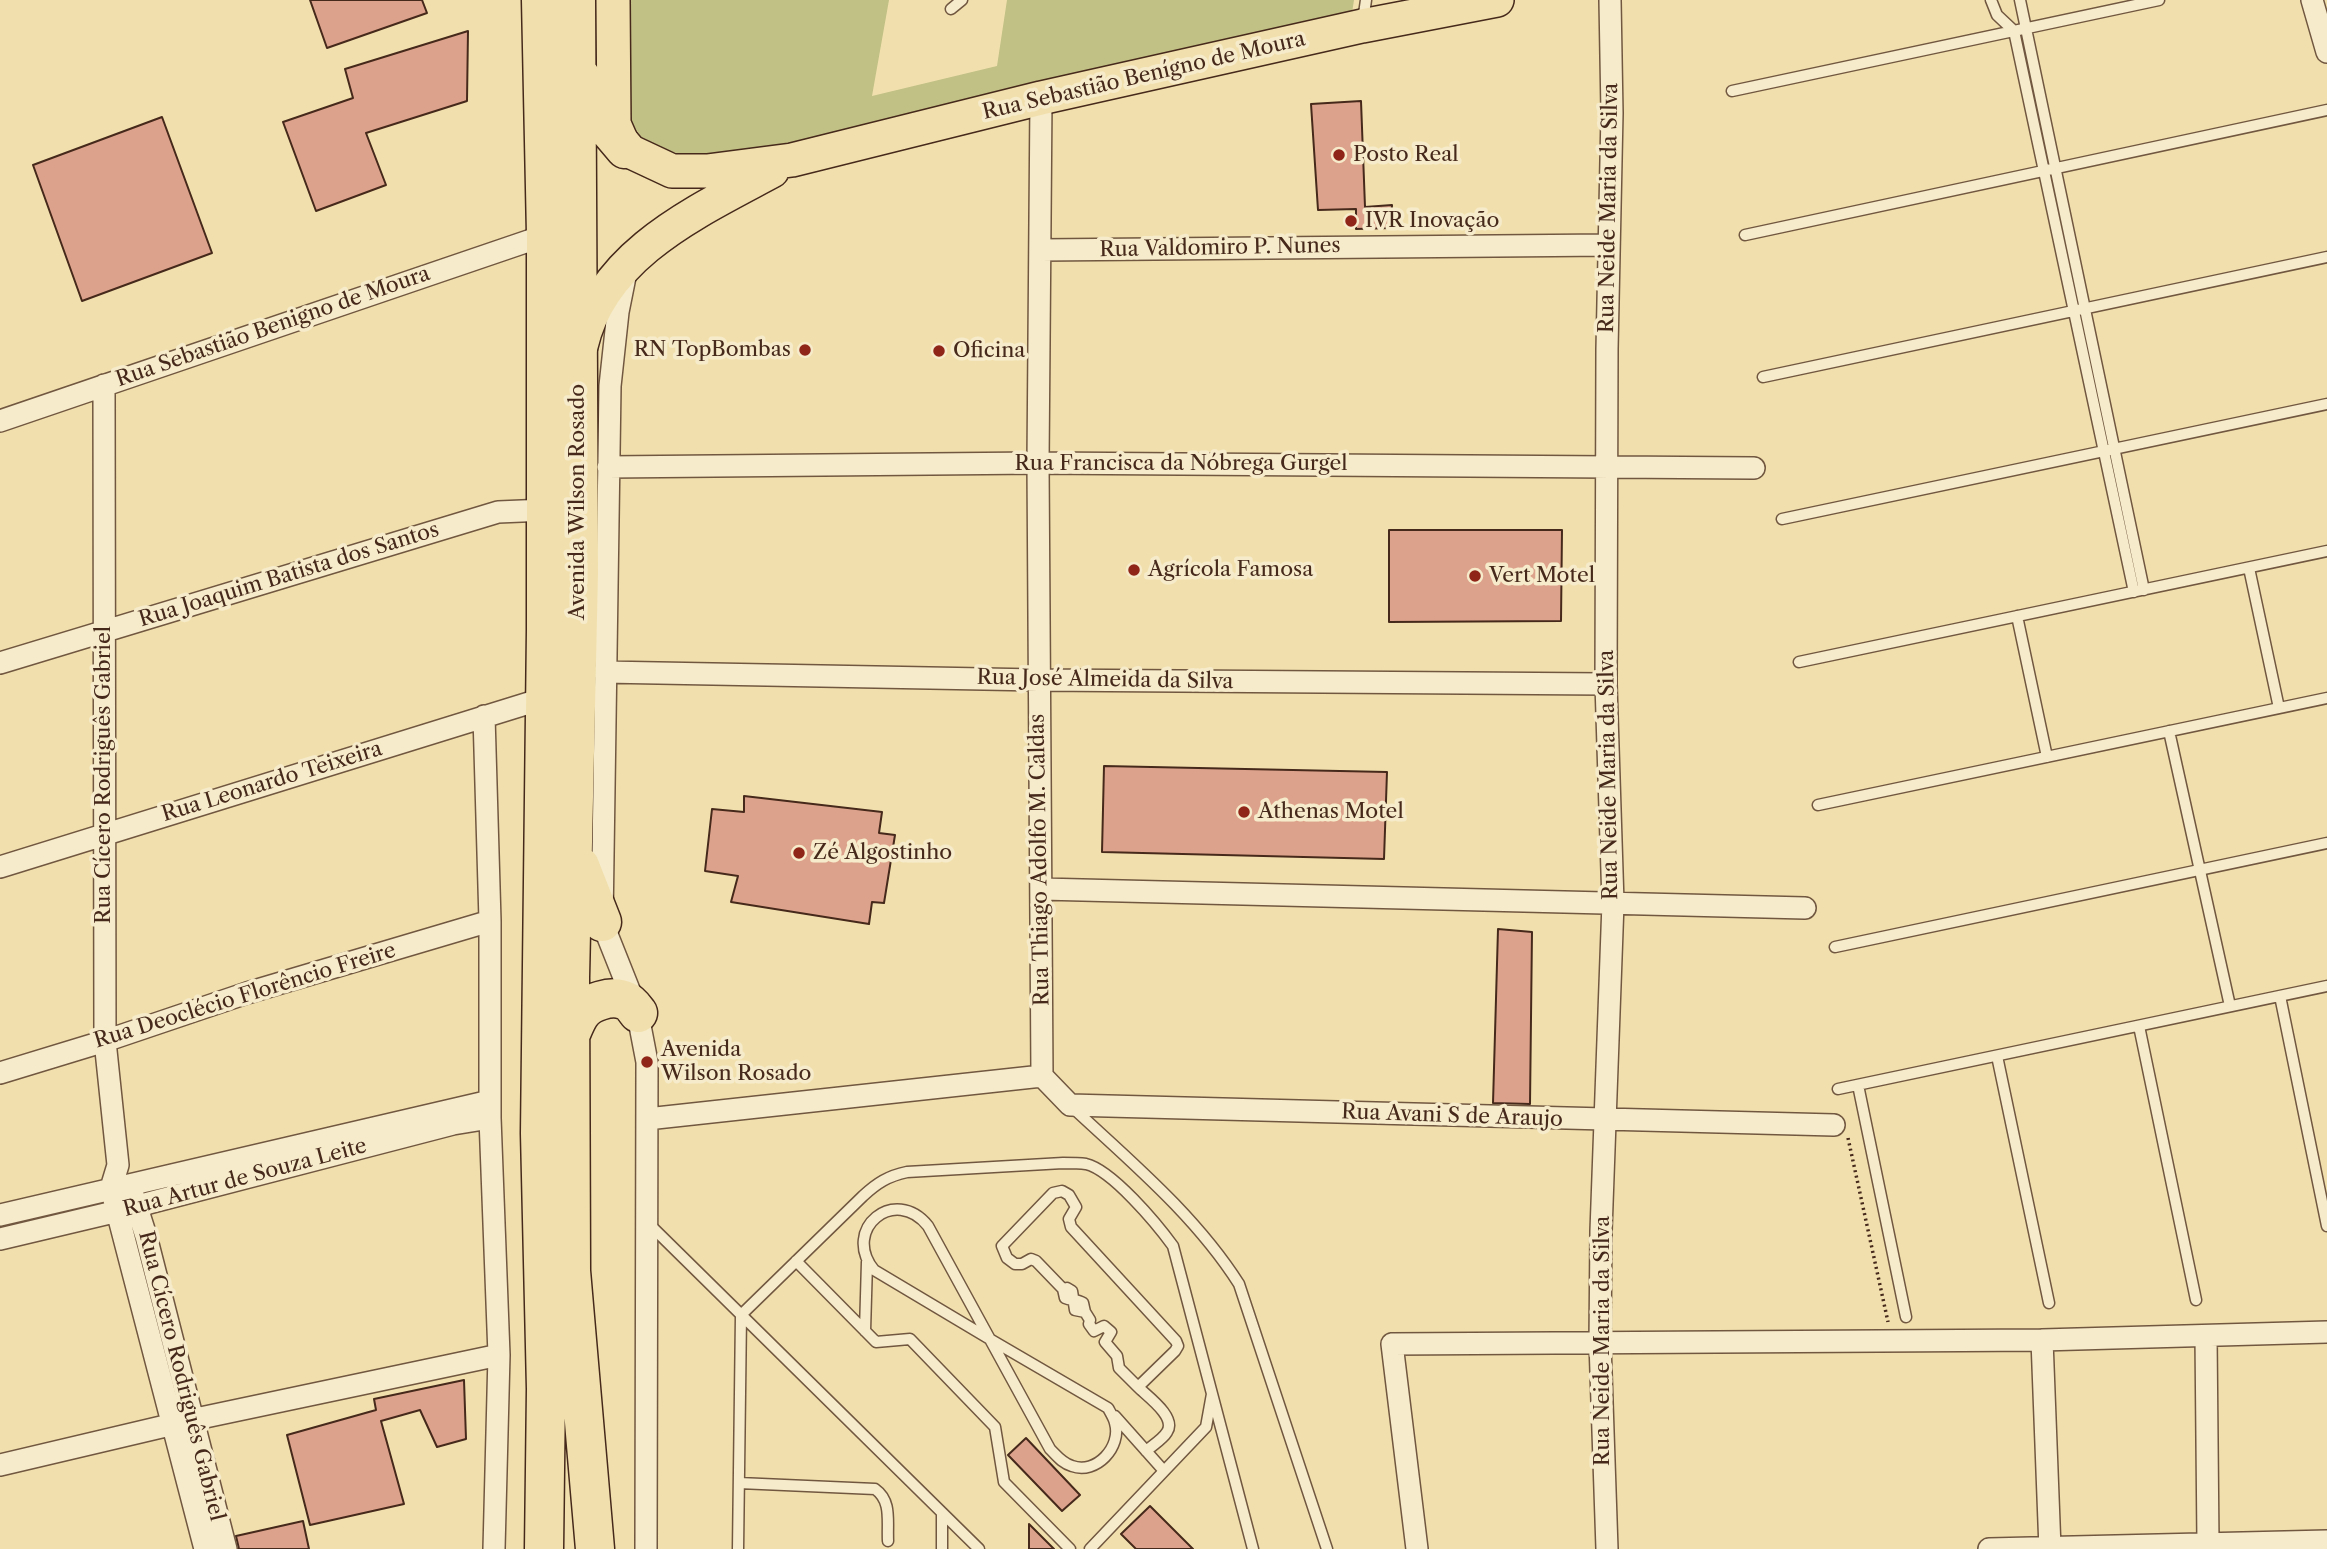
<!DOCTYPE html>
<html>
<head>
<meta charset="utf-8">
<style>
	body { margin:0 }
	canvas { display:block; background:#f1e0ad }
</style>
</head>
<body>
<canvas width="2327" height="1549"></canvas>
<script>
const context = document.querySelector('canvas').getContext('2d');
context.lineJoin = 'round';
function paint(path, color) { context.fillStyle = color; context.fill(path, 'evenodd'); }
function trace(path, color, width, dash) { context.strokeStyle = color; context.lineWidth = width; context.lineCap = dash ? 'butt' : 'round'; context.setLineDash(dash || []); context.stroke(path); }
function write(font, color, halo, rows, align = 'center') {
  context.font = font + ' "Libre Caslon Text",serif'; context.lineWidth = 7; context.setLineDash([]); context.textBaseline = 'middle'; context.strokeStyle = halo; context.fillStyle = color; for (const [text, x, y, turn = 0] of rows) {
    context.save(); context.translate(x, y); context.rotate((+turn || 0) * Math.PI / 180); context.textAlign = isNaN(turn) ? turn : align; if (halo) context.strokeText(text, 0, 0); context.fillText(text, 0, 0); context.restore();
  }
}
paint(new Path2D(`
	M624 0H889L872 96 997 66 1007 0H1354L1352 13 722 159 683 155 645 143 627 116Z`), '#c1c085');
const building = new Path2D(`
	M310 0H422L427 13 327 48Z
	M468 31 467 101 366 133 386 185 316 211 283 122 353 98 345 69Z
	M1361 101 1365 207 1392 205 1391 228 1356 229V209L1318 210 1311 104Z
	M162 117 212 253 82 301 33 165Z
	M1389 530H1562L1561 621 1389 622Z
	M1104 766 1387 772 1384 859 1102 852Z
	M744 796 882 812 879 833 895 835 884 903 872 902 869 924 731 902 738 876 705 871 712 809 744 812Z
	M1498 929 1532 932 1530 1104 1493 1103Z
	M464 1380 466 1439 437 1447 420 1410 381 1421 404 1504 310 1525 287 1435 376 1410 374 1399Z
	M1026 1438 1080 1495 1062 1511 1008 1455Z
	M1150 1506 1193 1549H1136L1121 1534Z
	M303 1521 309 1549H239L236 1536Z
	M1029 1524 1054 1549H1029Z`);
paint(building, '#dda28b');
trace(building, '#46291b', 2);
const lane = new Path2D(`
	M1991 0 1997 15 2014 31 2134 592
	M2020 0 2144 590
	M951 9 962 0
	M1363 21 1366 0
	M1732 91 2159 0
	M1745 235 2327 110
	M1763 377 2327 257
	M1782 519 2327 404
	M2249 568 2279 708
	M2017 616 2047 757
	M1799 662 2327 551
	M2169 731 2230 1006
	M1818 805 2327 698
	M1835 947 2327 843
	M2280 996 2327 1226
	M2139 1026 2196 1300
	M1997 1056 2049 1303
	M1858 1085 1906 1317
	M1838 1089 2327 986
	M1072 1107C1131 1162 1195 1215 1239 1284L1327 1549
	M649 1224 979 1549
	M796 1261 876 1342 910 1339 995 1427 1004 1482 1070 1549
	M1063 1289 1036 1261 1031 1259 1022 1264H1015L1007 1258 1002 1246 1053 1193 1062 1191 1069 1195 1076 1207 1069 1219 1071 1227 1176 1341 1178 1346 1175 1351 1138 1387 1119 1368 1117 1356 1105 1342 1111 1332 1104 1326 1094 1331 1089 1324 1090 1320 1085 1312 1083 1303C1077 1299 1071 1301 1065 1298L1063 1289 1067 1288 1072 1291 1075 1310 1085 1312
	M865 1331 867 1262
	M988 1338 874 1270C841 1229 895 1185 928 1226L1050 1449C1057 1456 1062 1463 1072 1466 1096 1475 1122 1447 1115 1423 1114 1418 1110 1412 1108 1408L988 1338
	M1138 1387C1147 1396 1177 1417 1167 1432 1163 1439 1153 1445 1146 1451
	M1115 1416 1164 1471
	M739 1483 875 1489C892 1501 887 1521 888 1541
	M738 1549 741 1315 863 1196C877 1183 888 1176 907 1172L1063 1163C1070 1163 1079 1163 1086 1164 1112 1170 1157 1224 1173 1246L1253 1549
	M942 1549V1513
	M1090 1549 1206 1427 1212 1394`);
const street = new Path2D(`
	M2312 0 2327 52
	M1041 98 1038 463 1042 1076
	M1041 250 1609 245
	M626 272 618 312 610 386 602 922 637 1010 647 1062 646 1549
	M104 385 105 1041 118 1165 111 1188 205 1549
	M0 421 546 235
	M608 467 1038 463 1754 468
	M0 663 498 512 546 510
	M604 672 1038 680 1606 684
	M484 716 490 921V1118L499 1355 494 1549
	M0 867 545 698
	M1042 889 1805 908
	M0 1073 105 1041 247 993 490 921
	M1042 1076 1070 1105 1834 1125
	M647 1119 1042 1076
	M132 1192 146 1236 226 1549
	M0 1215 490 1101
	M0 1239 118 1211 453 1124 490 1118
	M2206 1336 2208 1544
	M2042 1340 2050 1549
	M0 1465 191 1420 499 1355
	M1417 1549 1392 1344 2042 1340 2327 1332
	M1607 1549 1600 1343 1601 1231 1613 903 1606 684 1607 349 1612 113 1610 0
	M1989 1549 2327 1541`);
const primary = new Path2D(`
	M613 0 614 124 625 149 672 171H707L792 160 1041 98 1362 26 1497 0
	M581 346C602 254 696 212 772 171`);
const highway = new Path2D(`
	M541 0 546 235V629L540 1133 546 1389 544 1549
	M576 0 579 571 570 977 571 1271 595 1549
	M581 77 603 123 625 149
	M580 866 602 922
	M570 1036C573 1029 576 1021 580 1015 588 1002 612 994 626 1001 631 1003 635 1009 638 1013`);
trace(lane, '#715740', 13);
trace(street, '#715740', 24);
trace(primary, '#46291b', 36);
trace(highway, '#46291b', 41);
trace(new Path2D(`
	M1848 1138 1888 1322`), '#46291b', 3.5, [2, 3.5]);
trace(lane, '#f6ebca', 10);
trace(street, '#f6ebca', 21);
trace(primary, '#f1e0ad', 33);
trace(highway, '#f1e0ad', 38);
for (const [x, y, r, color] of [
	[1339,155,7,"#8f2418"],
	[1351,221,7,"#8f2418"],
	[805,350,7,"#8f2418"],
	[939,351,7,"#8f2418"],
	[1134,570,7,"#8f2418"],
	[1475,576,7,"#8f2418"],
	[1244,812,7,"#8f2418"],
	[799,853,7,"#8f2418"],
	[647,1062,7,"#8f2418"]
]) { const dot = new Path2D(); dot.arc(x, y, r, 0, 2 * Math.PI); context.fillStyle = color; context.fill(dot); trace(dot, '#f6ebca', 2.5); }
write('21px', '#46291b', '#f6ebca', [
	["Rua Sebastião Benígno de Moura",1144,76,-13],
	["Rua Neide Maria da Silva",1609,208,-89],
	["Rua Valdomiro P. Nunes",1220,248,-1],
	["Rua Sebastião Benigno de Moura",273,327,-19],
	["Rua Francisca da Nóbrega Gurgel",1181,464],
	["Avenida Wilson Rosado",578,502,-90],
	["Rua Joaquim Batista dos Santos",289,575,-17],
	["Rua José Almeida da Silva",1105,680,1],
	["Rua Cícero Rodriguês Gabriel",104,775,-90],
	["Rua Neide Maria da Silva",1609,775,-91],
	["Rua Leonardo Teixeira",272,782,-17],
	["Rua Thiago Adolfo M. Caldas",1040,860,-91],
	["Rua Deoclécio Florêncio Freire",245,996,-17],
	["Rua Avani S de Araujo",1452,1116,2],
	["Rua Artur de Souza Leite",245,1178,-15],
	["Rua Neide Maria da Silva",1603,1341,-90],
	["Rua Cícero Rodriguês Gabriel",181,1376,76]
]);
write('21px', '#46291b', '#f6ebca', [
	["Posto Real",1353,155],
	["IVR Inovação",1365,221],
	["RN TopBombas",791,350,"right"],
	["Oficina",953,351],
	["Agrícola Famosa",1148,570],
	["Vert Motel",1489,576],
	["Athenas Motel",1258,812],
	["Zé Algostinho",813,853],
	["Avenida",661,1050],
	["Wilson Rosado",661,1074]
], 'left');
</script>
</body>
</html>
